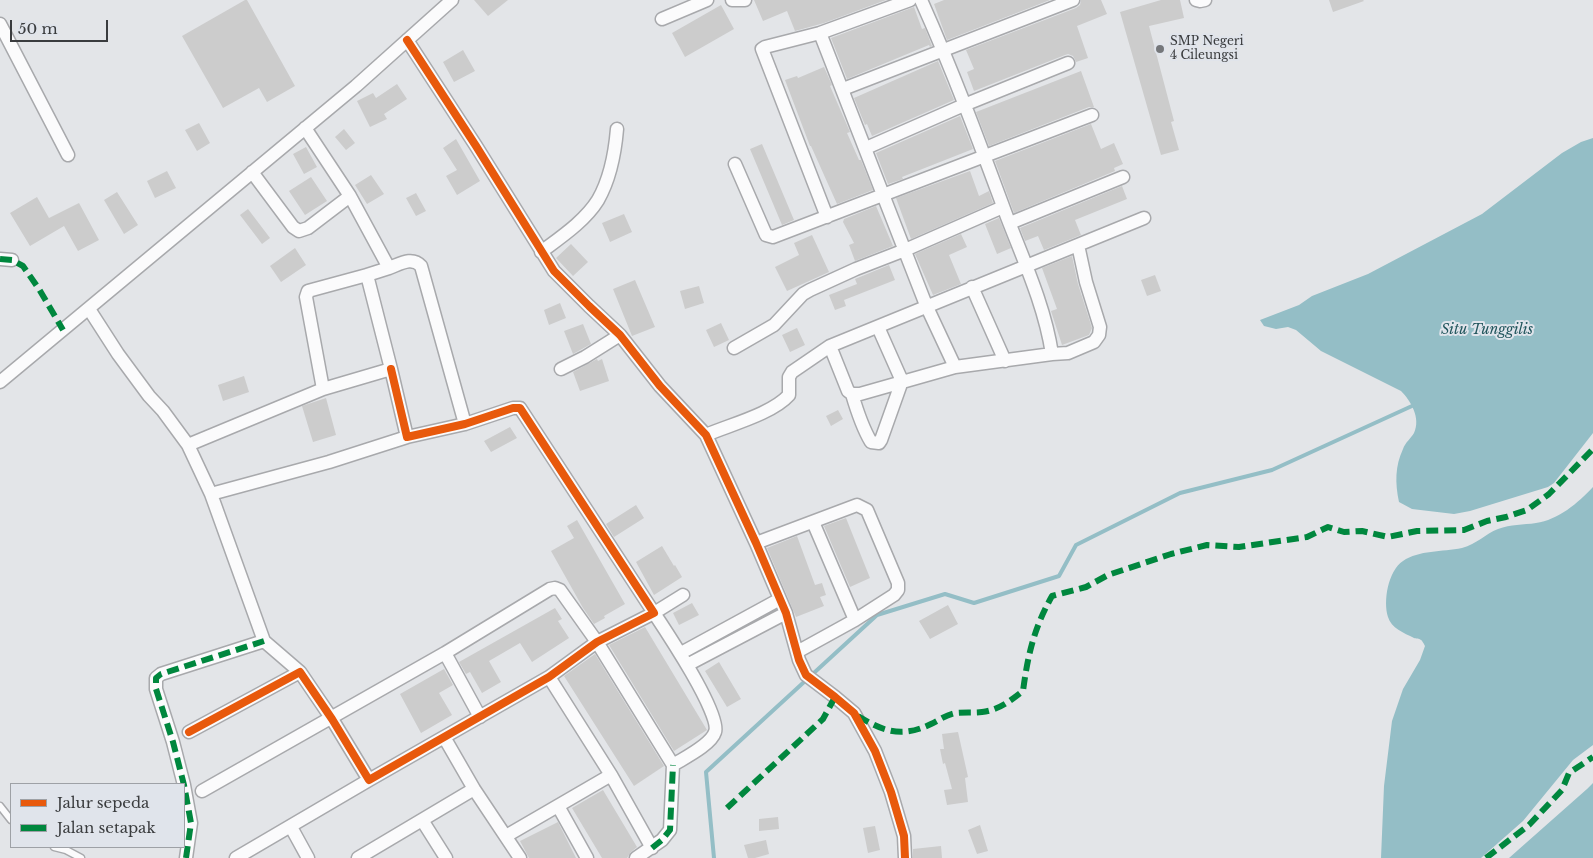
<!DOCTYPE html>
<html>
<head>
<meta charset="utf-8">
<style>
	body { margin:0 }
	#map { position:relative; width:1593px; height:858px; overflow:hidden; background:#e3e5e8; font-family:"Libre Baskerville",serif }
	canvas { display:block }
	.legend { position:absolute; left:10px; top:783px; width:175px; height:65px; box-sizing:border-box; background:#e0e4eb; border:1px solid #9ea1a6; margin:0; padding:6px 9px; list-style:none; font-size:15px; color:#3a3c3e }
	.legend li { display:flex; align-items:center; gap:10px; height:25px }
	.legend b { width:25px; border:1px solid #9ea1a6 }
	.scale { position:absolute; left:10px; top:20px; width:98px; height:22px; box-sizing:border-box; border:2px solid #3a3c3e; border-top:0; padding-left:6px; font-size:15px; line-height:18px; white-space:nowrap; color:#3a3c3e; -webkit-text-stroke:4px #e0e4eb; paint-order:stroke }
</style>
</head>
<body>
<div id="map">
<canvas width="1593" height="858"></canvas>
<ul class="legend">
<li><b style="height:6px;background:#e8590c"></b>Jalur sepeda</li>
<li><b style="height:6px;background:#00873e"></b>Jalan setapak</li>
</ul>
<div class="scale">50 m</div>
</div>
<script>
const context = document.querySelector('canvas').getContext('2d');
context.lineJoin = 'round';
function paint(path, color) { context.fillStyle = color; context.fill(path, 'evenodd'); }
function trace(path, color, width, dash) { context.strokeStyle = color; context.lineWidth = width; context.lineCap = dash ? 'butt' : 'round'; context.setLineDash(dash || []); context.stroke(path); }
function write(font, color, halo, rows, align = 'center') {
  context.font = font + ' "Libre Baskerville",serif'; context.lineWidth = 4; context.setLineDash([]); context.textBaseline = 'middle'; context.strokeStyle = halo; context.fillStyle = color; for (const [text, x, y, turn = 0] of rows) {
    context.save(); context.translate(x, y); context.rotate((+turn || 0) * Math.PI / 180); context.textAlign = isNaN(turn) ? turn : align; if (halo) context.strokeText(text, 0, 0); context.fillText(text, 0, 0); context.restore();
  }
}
paint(new Path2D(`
	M1593 138V433L1554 483 1548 487 1470 511 1454 514 1412 509 1399 502C1395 483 1395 466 1403 449 1405 443 1411 438 1414 433 1421 418 1411 401 1401 391L1321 351 1296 330 1288 327 1276 329 1264 326 1260 320 1299 305 1312 296 1368 274 1482 214 1562 153 1581 142Z
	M1593 487V745L1573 760 1523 821 1481 858H1381L1384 786 1392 721 1403 689 1420 660 1425 646C1425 646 1422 640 1421 640 1419 638 1416 639 1414 638 1404 633 1391 628 1388 617 1383 601 1388 571 1403 561 1419 550 1442 552 1462 548 1477 544 1485 534 1498 529 1511 524 1523 525 1536 523 1558 520 1578 503 1593 487Z
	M1593 783V858H1509L1587 789Z`), '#94bec6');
trace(new Path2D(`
	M714 858 706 772 877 615 945 594 974 603 1059 576 1076 545 1180 493 1272 470 1412 406`), '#94bec6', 4);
paint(new Path2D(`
	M245 0H247L295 86 267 102 259 88 223 108 182 36Z
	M474 0H508L488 16Z
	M754 0H886L824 23 795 31 787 11 763 21Z
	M944 0H1050L947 40 934 4Z
	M1081 0H1101L1107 14 1077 26 1088 58 1076 62 1073 56 1068 54 1065 55 974 91 967 72 974 69 966 50 1076 8 1080 5Z
	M1161 0H1180L1184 18 1149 26 1174 121 1171 122 1179 150 1161 155 1120 12Z
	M1329 0H1363L1364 1 1333 12Z
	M721 5 734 29 685 57 672 33Z
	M914 7 922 29 925 28 932 46 930 47 929 45 847 79 831 38Z
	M463 50 475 71 454 82 443 62Z
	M938 61 954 100 872 136 867 124 865 125 854 98Z
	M824 67 832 85 830 86 850 132 847 133 859 160H861L873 190 837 204 811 146H810L785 80 797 76 798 78Z
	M1081 71 1094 107H1089L989 146 976 112Z
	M397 84 407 99 384 114 387 119 370 127 357 101 373 93 376 98Z
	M960 116 973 149 902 177 903 179 888 184 876 153Z
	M199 123 210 143 197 151 185 130Z
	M1091 124 1101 149 1114 143 1123 164 1114 168 1115 171 1014 213 995 161Z
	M344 129 355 143 346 150 335 137Z
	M456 139 480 181 457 195 446 176 457 170 443 148Z
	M762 144 794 220 782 225 750 149Z
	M306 147 317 167 304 174 293 154Z
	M167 171 176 188 155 198 147 181Z
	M970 171 979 196 989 191 993 203 911 239 896 198Z
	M371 175 384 194 367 204 355 185Z
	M311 177 327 201 305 215 289 191Z
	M1122 186 1127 199 1075 220 1081 235 1044 250 1038 236 1025 241 1020 228Z
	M117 192 138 225 124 234 104 200Z
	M416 193 426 211 416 216 406 198Z
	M37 197 49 218 79 203 99 240 78 251 64 226 30 246 10 213Z
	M876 206 893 246 855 261 849 245 854 243 843 222 844 219Z
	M248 209 270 238 262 244 240 215Z
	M624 214 632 232 610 242 602 223Z
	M999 218 1011 248 997 254 985 224Z
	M961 234 967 247 949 255 961 284 933 295 915 254Z
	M812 235 829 272 787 291 775 267 799 255 794 243Z
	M571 244 588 262 573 276 556 258Z
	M295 248 306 265 281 282 270 266Z
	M1072 256 1078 284 1092 328 1089 335 1062 345 1051 311 1057 309 1042 268Z
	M889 265 895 280 844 300 846 306 835 310 829 295 857 284 855 279Z
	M1155 275 1161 291 1147 296 1141 280Z
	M635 280 655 327 632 336 613 289Z
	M699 286 704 303 685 309 680 291Z
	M560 303 566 318 549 325 544 310Z
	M721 323 729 340 714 347 706 330Z
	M583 324 591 344 573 354 564 331Z
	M797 328 805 345 790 352 782 335Z
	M597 359 598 361 602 359 609 381 580 391 573 372Z
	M244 376 249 392 223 401 218 385Z
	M326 398 336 435 313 442 302 406Z
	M838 410 843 419 831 426 826 416Z
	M510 427 517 438 491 452 484 441Z
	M636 505 644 518 614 537 606 524Z
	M846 518 870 578 850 587 824 526Z
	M577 520 625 604 604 616 605 618 594 624 583 608 551 551 574 538 567 526Z
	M797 536 815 585 822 583 826 595 820 597 824 606 796 617 767 548Z
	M662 546 674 566 675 565 682 577 654 595 636 562Z
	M692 603 699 615 679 625 673 613Z
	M948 605 958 624 930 639 919 621Z
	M555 608 562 619 558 621 569 638 532 662 520 643 489 661 501 682 482 693 470 672 466 674 459 662Z
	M645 627 707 730 674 751 609 645Z
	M595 654 664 766 634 786 564 676Z
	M719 662 741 699 727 707 705 671Z
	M444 669 453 685 439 693 452 715 421 733 400 694Z
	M958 732 968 777 965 778 968 802 947 805 944 790 952 789 945 763 943 764 940 749H944L942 734Z
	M603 790 637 847 631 852 627 858H602L572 808Z
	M778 817 779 829 759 831V819Z
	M558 822 576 858H529L520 841Z
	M980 825 988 851 977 854 968 830Z
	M875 826 880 850 868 853 863 828Z
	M766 840 769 854 755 858H748L744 845Z
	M941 846 942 858H913V849Z`), '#ccc');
const lane = new Path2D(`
	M0 806 11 820
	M54 847 66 850 81 858`);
const street = new Path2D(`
	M732 0H745
	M910 0 820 33 926 305 955 367 1052 354C1045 307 1024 261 1007 217 980 144 953 71 921 0
	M1196 0 1200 1 1205 0
	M662 19 707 0
	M0 24 68 155
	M820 33 765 47 762 49 827 217
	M407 40 476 146 554 271 589 306 620 335 660 386 706 435 756 543 786 613 799 660 806 675 835 697 854 713 875 751 891 792 904 836 905 858
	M843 89 1073 0
	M866 148 964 105 1068 63
	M735 164 766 235 773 237 1092 115
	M252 172 293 227 299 231 308 228 350 196
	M1010 223 1123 177
	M541 252C561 237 585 221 598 200 610 179 615 153 617 129
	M0 259 12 260
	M389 268C400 264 412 256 421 266L465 424
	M972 287 1005 361
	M89 309 118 354 149 396 163 411 188 445 211 494 264 641 300 672
	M830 346 848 391 852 394H860L955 367
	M734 348 774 325 803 294 810 290 856 269 905 250 1003 207
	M1052 354 1068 353 1094 342 1099 335 1100 327 1086 282 1078 245
	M561 369 585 357 620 335
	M0 382 356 86 452 0
	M323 389 306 297 308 291 367 275
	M852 394C857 411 862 427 871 442L879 443 881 440 902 381 878 327
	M706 435C729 425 772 414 789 395V377L792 372 830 346 1144 218
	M188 445 323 389 391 369 367 275 389 268 350 196 305 128
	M211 494 329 462 407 437
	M813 522 855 620
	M756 543 857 505 867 510 898 583V590L894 595 855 620 797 652
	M445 653 480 717
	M681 653 780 599
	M687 665 786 613
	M189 732 300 672 332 719 369 780 549 677 597 642 654 613 520 408H513L465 424 407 437 391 369
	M444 737 474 789 520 858
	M673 765C684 758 711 745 715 732 722 715 666 631 654 613L683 595
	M611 775 652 848
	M202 791 445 653 550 589 555 588 560 590 597 642 673 765 670 830 662 840 636 858
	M558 806 587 858
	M422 820 446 858
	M291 827 308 858
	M506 836 611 775 549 677
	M186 858 191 823 184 785 173 742 156 689V678L161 674 264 641
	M236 858 369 780
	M358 858 474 789`);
trace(lane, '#a8a9ac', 9);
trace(street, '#a8a9ac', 15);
trace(lane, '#fbfbfc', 6);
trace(street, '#fbfbfc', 12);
trace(new Path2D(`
	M0 259 12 260 23 266 39 289 63 330
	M858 716C884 732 902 738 931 724 939 720 946 715 955 713 964 712 973 713 982 712 999 710 1010 701 1023 691 1028 654 1034 628 1052 596L1086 587 1108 575 1171 554 1207 545 1239 547 1307 537 1328 527 1344 532 1362 531 1388 537 1417 531 1464 530 1487 521 1506 517 1527 510 1549 494 1593 449
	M727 808 823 719 835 697
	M652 848 662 840 670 830 673 765
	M186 858 191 823 184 785 173 742 156 689V678L161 674 264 641
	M1486 858 1529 825 1562 790 1569 773 1593 757`), '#00873e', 6, [12, 6]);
trace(new Path2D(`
	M407 40 476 146 554 271 589 306 620 335 660 386 706 435 756 543 786 613 799 660 806 675 835 697 854 713 875 751 891 792 904 836 905 858
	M189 732 300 672 332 719 369 780 549 677 597 642 654 613 520 408H513L465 424 407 437 391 369`), '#e8590c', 8);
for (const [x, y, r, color] of [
	[1160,49,5,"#75777a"]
]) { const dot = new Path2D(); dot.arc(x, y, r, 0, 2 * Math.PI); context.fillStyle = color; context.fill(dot); trace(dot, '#e0e4eb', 2); }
write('12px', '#3a3c3e', '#e0e4eb', [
	["SMP Negeri",1170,42],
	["4 Cileungsi",1170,56]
], 'left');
write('italic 14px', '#23575e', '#e0e4eb', [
	["Situ Tunggilis",1487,330]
]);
</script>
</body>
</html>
